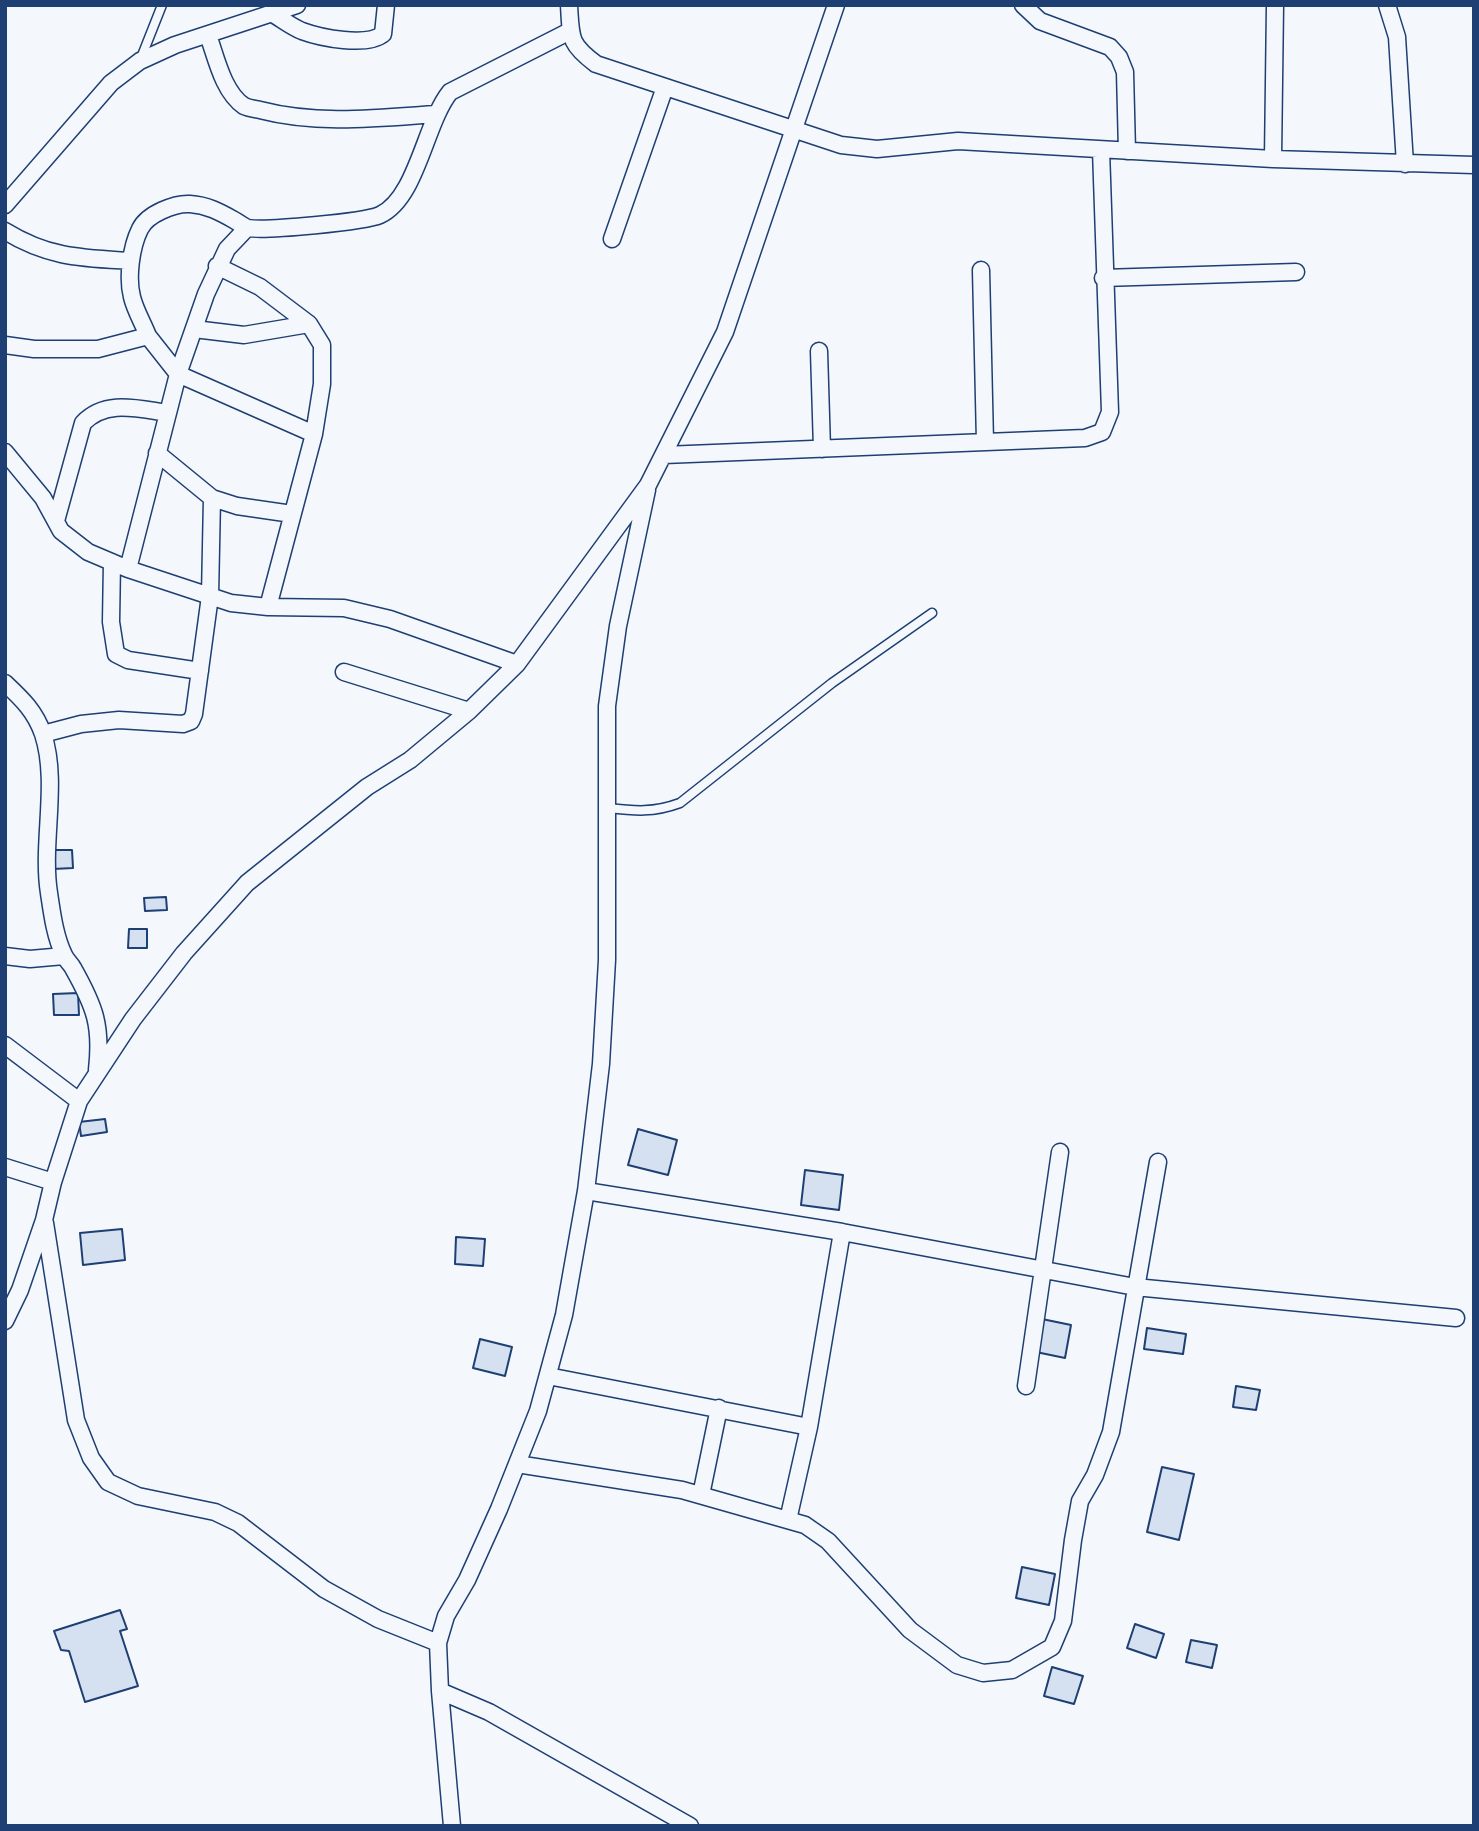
<!DOCTYPE html>
<html>
<head>
<meta charset="utf-8">
<style>
	body { margin:0 }
	#map { position:relative; width:1479px; height:1831px; overflow:hidden; background:#f4f7fb; font-family:"Public Sans",sans-serif }
	canvas { display:block }
	.frame { position:absolute; inset:0; border:7px solid #1d3f73; pointer-events:none }
</style>
</head>
<body>
<div id="map">
<canvas width="1479" height="1831"></canvas>
<div class="frame"></div>
</div>
<script>
const context = document.querySelector('canvas').getContext('2d');
context.lineJoin = 'round';
function paint(path, color) { context.fillStyle = color; context.fill(path, 'evenodd'); }
function trace(path, color, width, dash) { context.strokeStyle = color; context.lineWidth = width; context.lineCap = dash ? 'butt' : 'round'; context.setLineDash(dash || []); context.stroke(path); }
const building = new Path2D(`
	M52 850H72L73 868 53 869Z
	M166 897 167 910 145 911 144 898Z
	M129 929H147V948H128Z
	M78 993 79 1015H54L53 994Z
	M105 1119 107 1132 81 1136 79 1122Z
	M638 1129 677 1140 668 1175 628 1165Z
	M805 1170 843 1175 839 1210 801 1205Z
	M122 1229 125 1260 83 1265 80 1233Z
	M456 1237 485 1239 483 1266 455 1264Z
	M1042 1319 1071 1325 1065 1358 1036 1352Z
	M1147 1328 1186 1334 1183 1354 1144 1349Z
	M480 1339 512 1347 505 1376 473 1368Z
	M1236 1386 1260 1390 1256 1410 1233 1407Z
	M1162 1467 1194 1474 1179 1540 1147 1532Z
	M1022 1567 1055 1574 1049 1605 1016 1598Z
	M120 1610 127 1629 120 1631 138 1686 85 1702 69 1651 61 1650 54 1631Z
	M1135 1624 1164 1634 1156 1658 1127 1648Z
	M1191 1640 1217 1645 1212 1668 1186 1662Z
	M1052 1667 1083 1676 1074 1704 1044 1696Z`);
paint(building, '#d5e0f0');
trace(building, '#1d3f73', 2);
const lane = new Path2D(`
	M141 58 162 5
	M607 808C635 811 653 813 680 803L832 683 932 613`);
const street = new Path2D(`
	M569 5C571 38 569 44 596 64L841 145 877 149 958 141 1273 159 1474 165
	M1023 5 1040 21 1110 47 1119 57 1125 72 1127 151
	M1387 5 1397 37 1405 164
	M273 14C283 20 292 27 302 31 321 38 367 47 383 34L386 5
	M208 35C216 57 223 92 244 106 248 108 255 109 260 110 317 125 378 118 436 114
	M1273 159 1275 5
	M5 205 111 83 140 61 175 45 297 5
	M5 231C49 258 82 258 131 261
	M612 239 665 87
	M981 270 985 442
	M1103 278 1296 272
	M194 329 244 335 309 324 260 287 217 266
	M148 336C143 323 135 310 132 297 127 278 131 247 140 229 147 214 175 203 190 204 207 205 220 212 234 220 238 222 244 227 248 228 266 231 364 222 380 215 417 198 425 123 450 92L570 31
	M5 345 34 349H98L148 336 178 374 314 434
	M819 351 822 449
	M5 452 43 498 61 531 88 552 128 569 231 603 268 607 344 608 390 619 517 664
	M157 453 212 498 237 506 292 514
	M664 455 1085 438 1102 432 1110 412 1101 150
	M56 521 83 423C106 399 138 409 168 413
	M112 562 111 622 116 654 128 660 200 671
	M128 569 178 374 206 294 227 249 247 228
	M268 607 314 434 322 384V345L309 324
	M344 672 469 711
	M5 683C22 699 35 711 43 734 59 783 41 842 49 893 52 913 55 937 64 955 66 960 71 964 73 968 95 1007 102 1026 97 1070
	M43 734 81 724 119 720 183 724 191 721 194 714 210 596 212 498
	M5 956 30 959 64 956
	M5 1045 79 1101
	M5 1167 53 1182
	M586 1191 842 1232 1135 1287 1456 1318
	M45 1223 76 1420 91 1458 108 1482 138 1496 215 1512 238 1523 324 1589 378 1619 438 1643
	M5 1321 20 1290 44 1220 53 1182 79 1101 133 1019 184 953 247 883 367 787 410 760 469 711 517 664 648 485 725 332 836 5
	M548 1376 809 1427
	M1026 1386 1060 1152
	M517 1464 682 1490 805 1525 828 1541 910 1630 957 1665 983 1673 1012 1670 1052 1647 1063 1621 1073 1540 1080 1501 1095 1475 1111 1432 1158 1162
	M701 1495 719 1408
	M788 1520 809 1427 842 1232
	M440 1691 489 1712 690 1826
	M452 1826 440 1691 438 1643 446 1616 467 1580 499 1509 538 1411 564 1315 586 1191 601 1064 607 960V706L618 626 647 490`);
trace(lane, '#1d3f73', 11);
trace(street, '#1d3f73', 19);
trace(lane, '#f4f7fb', 8);
trace(street, '#f4f7fb', 16);
</script>
</body>
</html>
